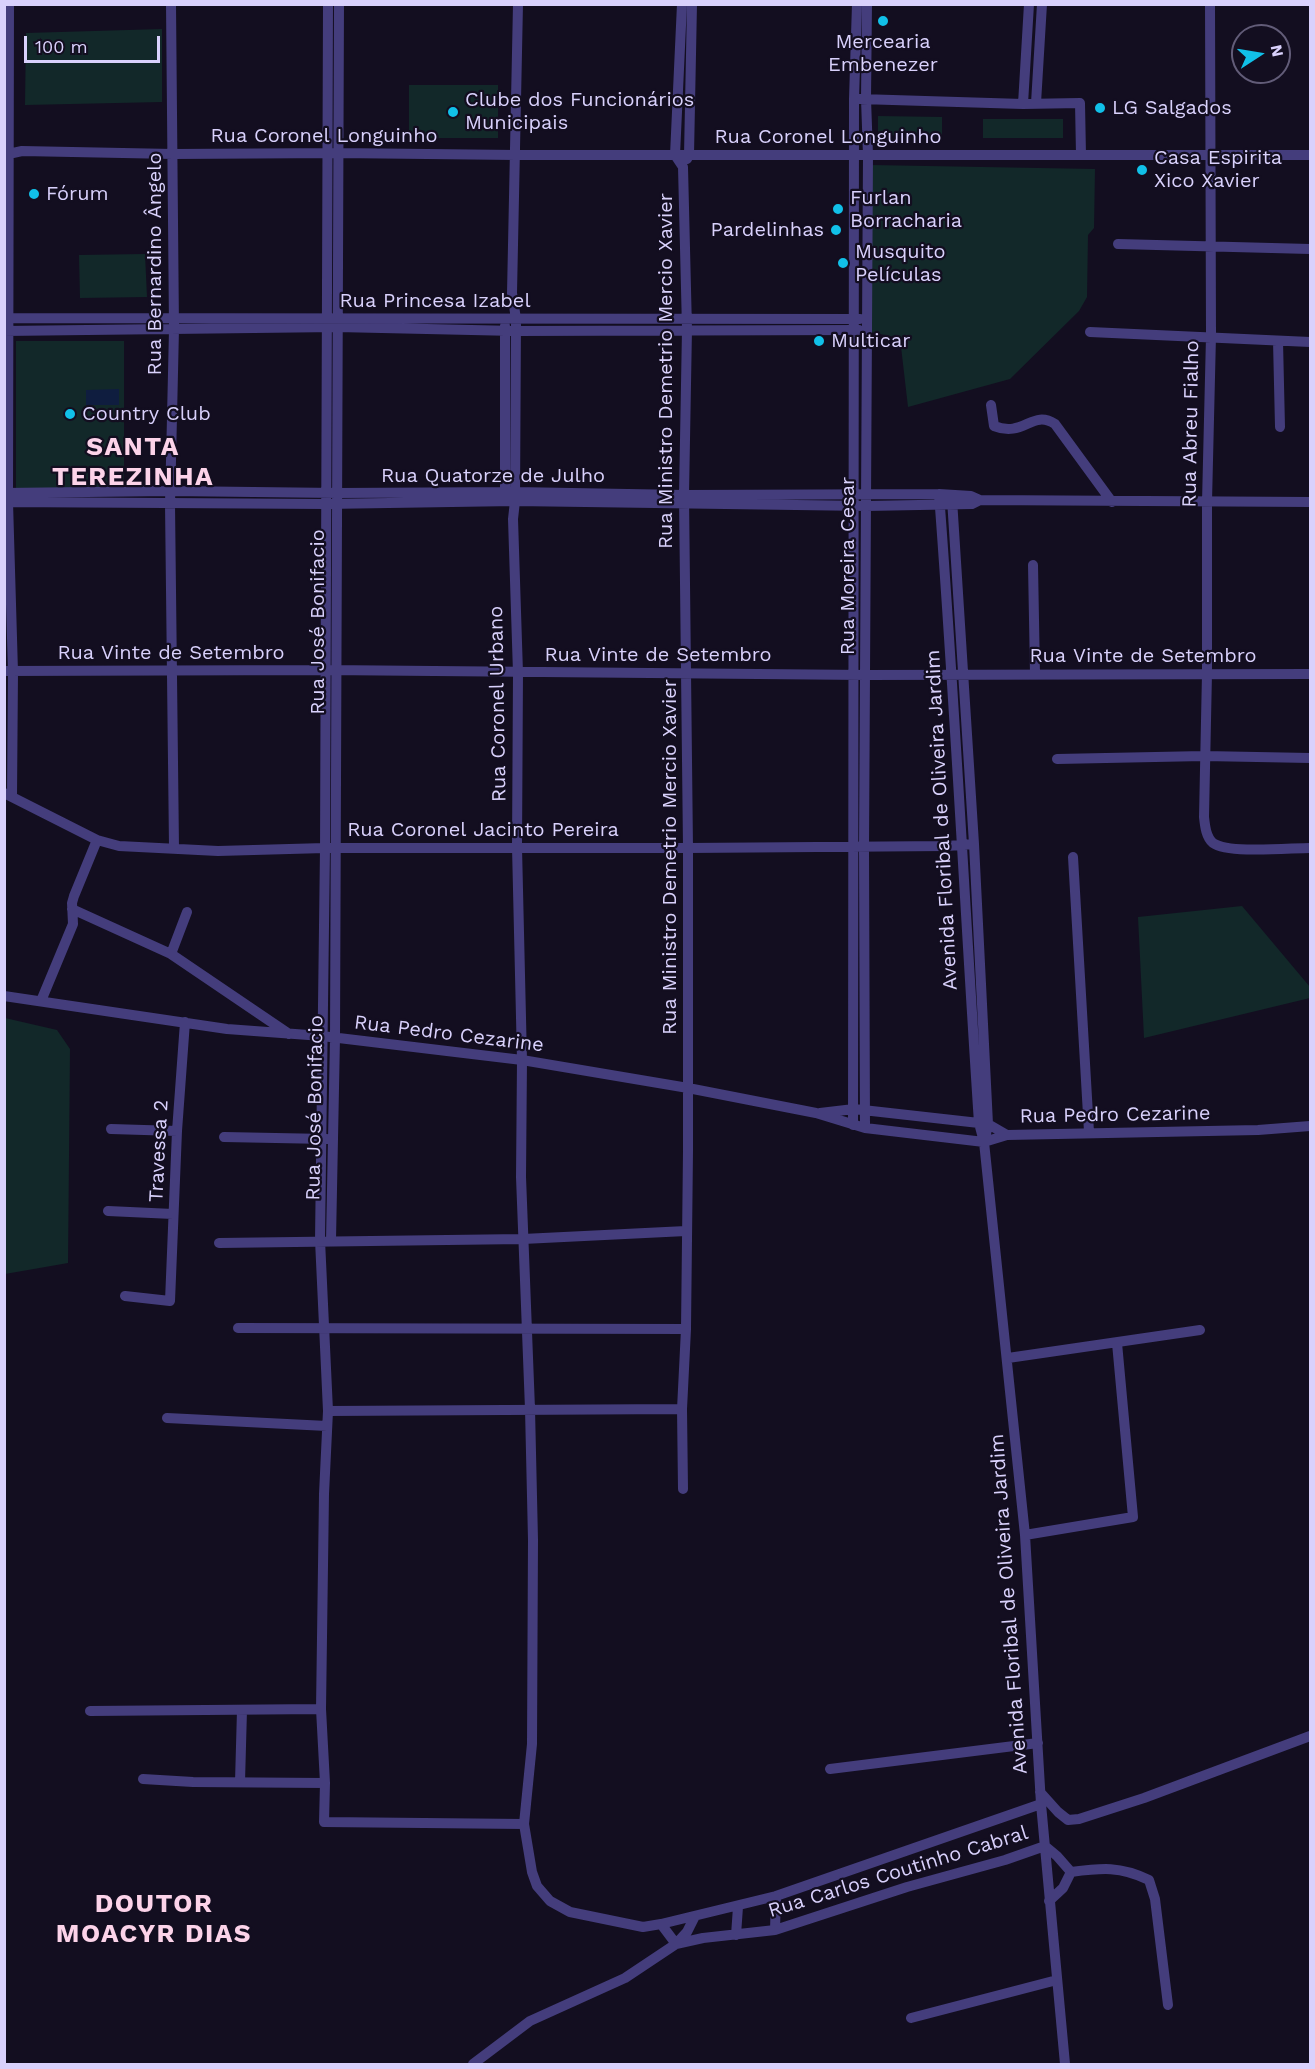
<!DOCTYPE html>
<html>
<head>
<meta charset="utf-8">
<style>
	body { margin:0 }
	#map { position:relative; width:1315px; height:2069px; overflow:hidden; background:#130e20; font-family:"Work Sans",sans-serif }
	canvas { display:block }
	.frame { position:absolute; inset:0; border:6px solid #d9d1fc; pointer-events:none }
	.north { position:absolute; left:1231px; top:24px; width:60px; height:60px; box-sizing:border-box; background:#130e20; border:2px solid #625c78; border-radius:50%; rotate:78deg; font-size:16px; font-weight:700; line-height:24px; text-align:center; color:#d9d1fc }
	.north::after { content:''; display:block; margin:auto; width:21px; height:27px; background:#11c0e8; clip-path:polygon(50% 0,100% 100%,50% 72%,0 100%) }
	.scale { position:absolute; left:24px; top:36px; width:136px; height:27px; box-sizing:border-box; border:3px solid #d9d1fc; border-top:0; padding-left:8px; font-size:18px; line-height:21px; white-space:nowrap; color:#d9d1fc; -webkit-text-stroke:4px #130e20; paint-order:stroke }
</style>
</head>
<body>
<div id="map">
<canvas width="1315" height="2069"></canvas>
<div class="frame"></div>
<div class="north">N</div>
<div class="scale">100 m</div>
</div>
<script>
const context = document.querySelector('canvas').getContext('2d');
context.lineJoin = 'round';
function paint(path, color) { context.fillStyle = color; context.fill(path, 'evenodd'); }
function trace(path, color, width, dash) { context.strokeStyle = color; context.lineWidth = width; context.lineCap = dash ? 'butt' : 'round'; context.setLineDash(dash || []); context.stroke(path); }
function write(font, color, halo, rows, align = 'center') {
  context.font = font + ' "Work Sans",sans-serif'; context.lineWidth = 4.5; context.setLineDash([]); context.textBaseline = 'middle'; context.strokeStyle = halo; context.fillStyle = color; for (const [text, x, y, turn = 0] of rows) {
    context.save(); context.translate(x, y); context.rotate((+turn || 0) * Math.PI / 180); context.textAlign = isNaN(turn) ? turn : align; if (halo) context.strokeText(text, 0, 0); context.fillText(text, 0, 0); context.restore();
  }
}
paint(new Path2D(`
	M162 29V102L25 105 26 33Z
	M409 85H498V138H409Z
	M878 116 942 117V137L878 135Z
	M983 119H1063V138H983Z
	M871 165 1095 169 1094 228 1088 235 1087 297 1079 311 1010 379 908 407 900 338 870 332Z
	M145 254 147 297 80 298 79 255Z
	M16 341H124V488H16Z
	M1242 906 1310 987V998L1144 1038 1138 917Z
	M5 1018 57 1030 70 1049 68 1263 5 1274Z`), '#122829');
paint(new Path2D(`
	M119 389V405H86V390Z`), '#0f1d3f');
trace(new Path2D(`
	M9 4 8 502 13 672 12 797
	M171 4 174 329 170 504 174 848
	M328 4 325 848 320 1240 328 1411 324 1494 321 1709 325 1783 324 1822 524 1824
	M518 4 512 293 516 319 515 501 513 519 518 673 517 847 522 1060 521 1177 530 1409 533 1540 532 1744 524 1824 532 1872 537 1886 550 1901 570 1912 643 1927 661 1924 776 1896 1041 1804
	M682 4 675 155 683 167 687 329 684 495 688 848V1151L686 1329 682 1409 683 1489
	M1210 4 1211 336 1207 502V673L1204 817C1205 826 1206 837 1213 843 1228 854 1290 848 1310 848
	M860 99 1023 104 1080 103 1081 155
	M1036 103 1042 4
	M1023 104 1029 4
	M4 155 22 151 173 154 338 153 516 155H1310
	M687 159 689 155 692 4
	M1118 244 1310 249
	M4 318 860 319
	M4 331 337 327 516 331 859 330
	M1090 332 1310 342
	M1278 341 1280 427
	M991 405 994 426C1024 438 1032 409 1055 424L1112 502
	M4 493 170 491 337 493 515 492 684 495 939 494 971 496 980 500 1310 502
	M939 494C955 704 965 913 979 1123L984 1142 1025 1535 1041 1804 1065 2064
	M505 499V326
	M952 499 974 844 988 1124 985 1139
	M4 502 326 504 515 501 866 506 972 504 980 500
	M1033 565 1035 674
	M4 671 326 670 866 675 1310 674
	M1057 759 1204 756 1310 758
	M4 793 97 840 119 846 218 851 325 848H688L947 846 974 844
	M1073 857 1089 1132
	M72 909 171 954 289 1034
	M171 954 187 912
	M4 996 227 1029 322 1036 522 1060 688 1088 816 1113 865 1128 984 1142 1007 1135
	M41 1001 73 924 72 903 74 896 97 840
	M820 1113 854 1109 979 1123 988 1124 1007 1135 1258 1130 1310 1126
	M853 1125 854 99 857 4
	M865 1128 864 847 868 155 866 99 867 4
	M111 1129 177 1131
	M224 1137 327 1139
	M108 1211 173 1214
	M331 1240 335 1038 339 4
	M219 1243 523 1239 686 1231
	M125 1296 170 1301 177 1131 185 1022
	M238 1328 686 1329
	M1008 1358 1200 1330
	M328 1411 682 1409
	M167 1418 327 1426
	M1025 1535 1133 1517 1117 1343
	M90 1711 321 1709
	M830 1769 1038 1743
	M143 1779 193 1782 325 1783
	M240 1782 242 1710
	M1040 1792 1058 1812 1068 1820 1079 1819 1144 1798 1310 1736
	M1071 1872C1102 1868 1120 1866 1149 1880L1155 1899 1168 2005
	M661 1924 676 1944 687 1932 695 1916
	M775 1930 776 1896
	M736 1935 738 1907
	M911 2018 1057 1980
	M473 2064 530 2021 625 1978 676 1944 703 1938 775 1930 907 1887 1005 1860 1045 1846 1057 1856 1071 1872 1063 1888 1049 1901`), '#443d7c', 10);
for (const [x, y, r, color] of [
	[883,21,6,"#11c0e8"],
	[1100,108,6,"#11c0e8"],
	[453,112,6,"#11c0e8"],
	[1142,170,6,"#11c0e8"],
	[34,194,6,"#11c0e8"],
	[838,209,6,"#11c0e8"],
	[836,230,6,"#11c0e8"],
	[843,263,6,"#11c0e8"],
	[819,341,6,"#11c0e8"],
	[70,414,6,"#11c0e8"]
]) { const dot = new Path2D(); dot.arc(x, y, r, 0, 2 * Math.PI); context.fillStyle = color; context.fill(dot); trace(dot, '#130e20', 2); }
write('20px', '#d9d1fc', '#130e20', [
	["Mercearia",883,42,"center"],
	["Embenezer",883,65,"center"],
	["Clube dos Funcionários",465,100],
	["Municipais",465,123],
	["LG Salgados",1112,108],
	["Casa Espirita",1154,158],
	["Xico Xavier",1154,181],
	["Fórum",46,194],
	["Furlan",850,198],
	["Borracharia",850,221],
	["Pardelinhas",824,230,"right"],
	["Musquito",855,252],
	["Películas",855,275],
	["Multicar",831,341],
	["Country Club",82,414]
], 'left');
write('20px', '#d9d1fc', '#130e20', [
	["Rua Coronel Longuinho",324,136],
	["Rua Coronel Longuinho",828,137],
	["Rua Bernardino Ângelo",155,264,-90],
	["Rua Princesa Izabel",435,301],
	["Rua Ministro Demetrio Mercio Xavier",666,371,-90],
	["Rua Abreu Fialho",1191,424,-89],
	["Rua Quatorze de Julho",493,476],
	["Rua Moreira Cesar",848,566,-90],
	["Rua José Bonifacio",318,622,-90],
	["Rua Vinte de Setembro",171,653],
	["Rua Vinte de Setembro",658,655],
	["Rua Vinte de Setembro",1143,656],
	["Rua Coronel Urbano",498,704,-91],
	["Avenida Floribal de Oliveira Jardim",942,820,-93],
	["Rua Coronel Jacinto Pereira",483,830],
	["Rua Ministro Demetrio Mercio Xavier",670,857,-90],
	["Rua Pedro Cezarine",449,1034,7],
	["Rua José Bonifacio",315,1108,-89],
	["Rua Pedro Cezarine",1115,1115,-1],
	["Travessa 2",159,1151,-87],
	["Avenida Floribal de Oliveira Jardim",1009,1604,-94],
	["Rua Carlos Coutinho Cabral",898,1872,-17]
]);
context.letterSpacing = '1.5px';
write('bold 26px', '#fcd3e9', '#130e20', [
	["SANTA",133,447],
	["TEREZINHA",133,477],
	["DOUTOR",154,1904],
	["MOACYR DIAS",154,1934]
]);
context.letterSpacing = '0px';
</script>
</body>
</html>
